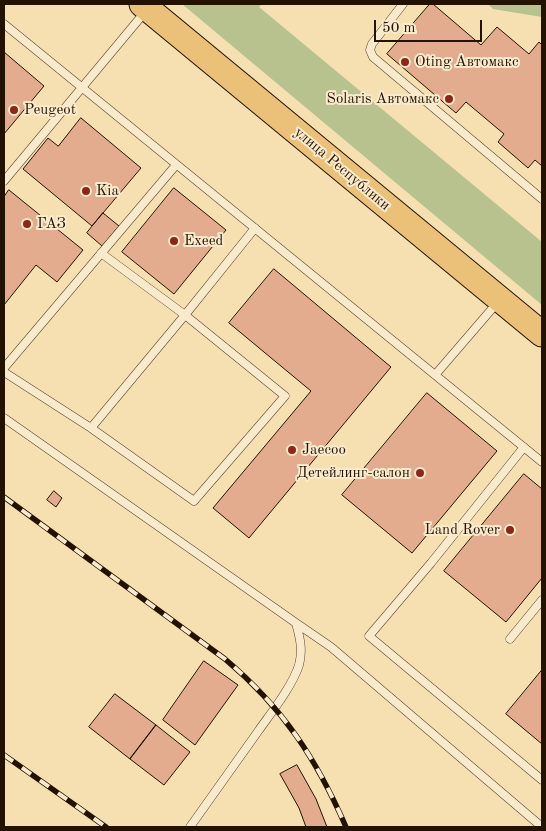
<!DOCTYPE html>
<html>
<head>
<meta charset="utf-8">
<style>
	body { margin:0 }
	#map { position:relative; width:546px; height:831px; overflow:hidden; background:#f6dfb1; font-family:"Old Standard TT",serif }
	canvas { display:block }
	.frame { position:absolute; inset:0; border:5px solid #231200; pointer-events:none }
	.scale { position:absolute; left:374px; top:20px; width:108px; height:22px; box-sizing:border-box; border:2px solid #231200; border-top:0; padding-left:6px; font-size:15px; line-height:18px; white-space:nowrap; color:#231200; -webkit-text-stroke:4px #f9eacc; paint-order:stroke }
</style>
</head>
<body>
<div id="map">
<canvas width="546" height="831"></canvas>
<div class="frame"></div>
<div class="scale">50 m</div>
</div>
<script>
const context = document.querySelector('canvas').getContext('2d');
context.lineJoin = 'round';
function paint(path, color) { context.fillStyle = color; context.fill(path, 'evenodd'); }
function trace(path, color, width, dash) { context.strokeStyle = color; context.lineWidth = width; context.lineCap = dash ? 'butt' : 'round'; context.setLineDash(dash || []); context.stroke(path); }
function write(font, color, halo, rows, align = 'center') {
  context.font = font + ' "Old Standard TT",serif'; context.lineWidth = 4; context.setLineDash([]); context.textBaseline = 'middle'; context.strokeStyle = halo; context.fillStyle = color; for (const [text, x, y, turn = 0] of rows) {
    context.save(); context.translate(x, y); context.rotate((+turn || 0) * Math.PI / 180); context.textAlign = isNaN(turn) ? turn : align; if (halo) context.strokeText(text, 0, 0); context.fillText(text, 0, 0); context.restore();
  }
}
paint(new Path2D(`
	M182 4H262L259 7 542 242V305Z
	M488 4H542V17L493 9Z`), '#b8c28f');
const building = new Path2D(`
	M430 4H433L481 45 497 27 529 54 539 42 542 45V166L535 160 528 168 498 142 504 134 466 102 456 113 387 54Z
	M4 52 44 86 4 134Z
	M81 118 141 168 92 226 23 169 48 138 58 146Z
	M174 188 226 230 174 294 122 252Z
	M9 190 83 250 57 282 36 265 4 305V197Z
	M103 213 119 226 102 246 87 233Z
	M274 269 391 367 249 538 213 508 311 391 229 323Z
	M427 393 497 451 412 553 342 495Z
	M524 474 542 489V578L506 622 444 571Z
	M54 491 62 498 56 507 47 500Z
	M204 661 238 685 195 745 163 720Z
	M542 670V744L506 714Z
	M115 694 156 725 130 759 89 727Z
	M156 725 190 752 164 785 130 759Z
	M297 765 316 799 327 827H306L299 808 280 774Z`);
paint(building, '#e4ac8f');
trace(building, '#231200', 1);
const service = new Path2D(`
	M403 4 372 44 370 50 373 57 542 199
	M4 24 542 462
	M4 181 145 12
	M4 368 176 165
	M4 372 91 428 185 315 255 228
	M435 375 497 303
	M4 418 296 623C300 638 303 650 299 665 293 685 271 713 259 730 236 762 213 795 190 827
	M91 428 194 501 285 396 185 315 101 253
	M524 447 431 563 369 636 542 780
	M296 623 331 647 542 827
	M510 639 542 600`);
const primary = new Path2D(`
	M142 4 542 334`);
trace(service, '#58452c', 9);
trace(primary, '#231200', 27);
trace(service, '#f9eacc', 8);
trace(primary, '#ebc078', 25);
const rail = new Path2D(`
	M4 497 225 659C283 708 316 758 346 827
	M4 755 106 827`);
trace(rail, '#231200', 5.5);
trace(rail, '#f9eacc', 4, [11]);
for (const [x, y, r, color] of [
	[405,62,5,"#8f2418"],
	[449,99,5,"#8f2418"],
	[14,110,5,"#8f2418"],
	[86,191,5,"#8f2418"],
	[27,224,5,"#8f2418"],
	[174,241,5,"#8f2418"],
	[292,450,5,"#8f2418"],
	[420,473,5,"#8f2418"],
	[510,530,5,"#8f2418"]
]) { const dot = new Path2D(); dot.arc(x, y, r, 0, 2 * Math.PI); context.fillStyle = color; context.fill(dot); trace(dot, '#f9eacc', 2); }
write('15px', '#231200', '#f9eacc', [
	["Oting Автомакс",415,62],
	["Solaris Автомакс",439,99,"right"],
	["Peugeot",24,110],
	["Kia",96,191],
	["ГАЗ",37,224],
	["Exeed",184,241],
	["Jaecoo",302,450],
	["Детейлинг-салон",410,473,"right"],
	["Land Rover",500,530,"right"]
], 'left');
write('15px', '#231200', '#f9eacc', [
	["улица Республики",342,169,40]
]);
</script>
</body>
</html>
